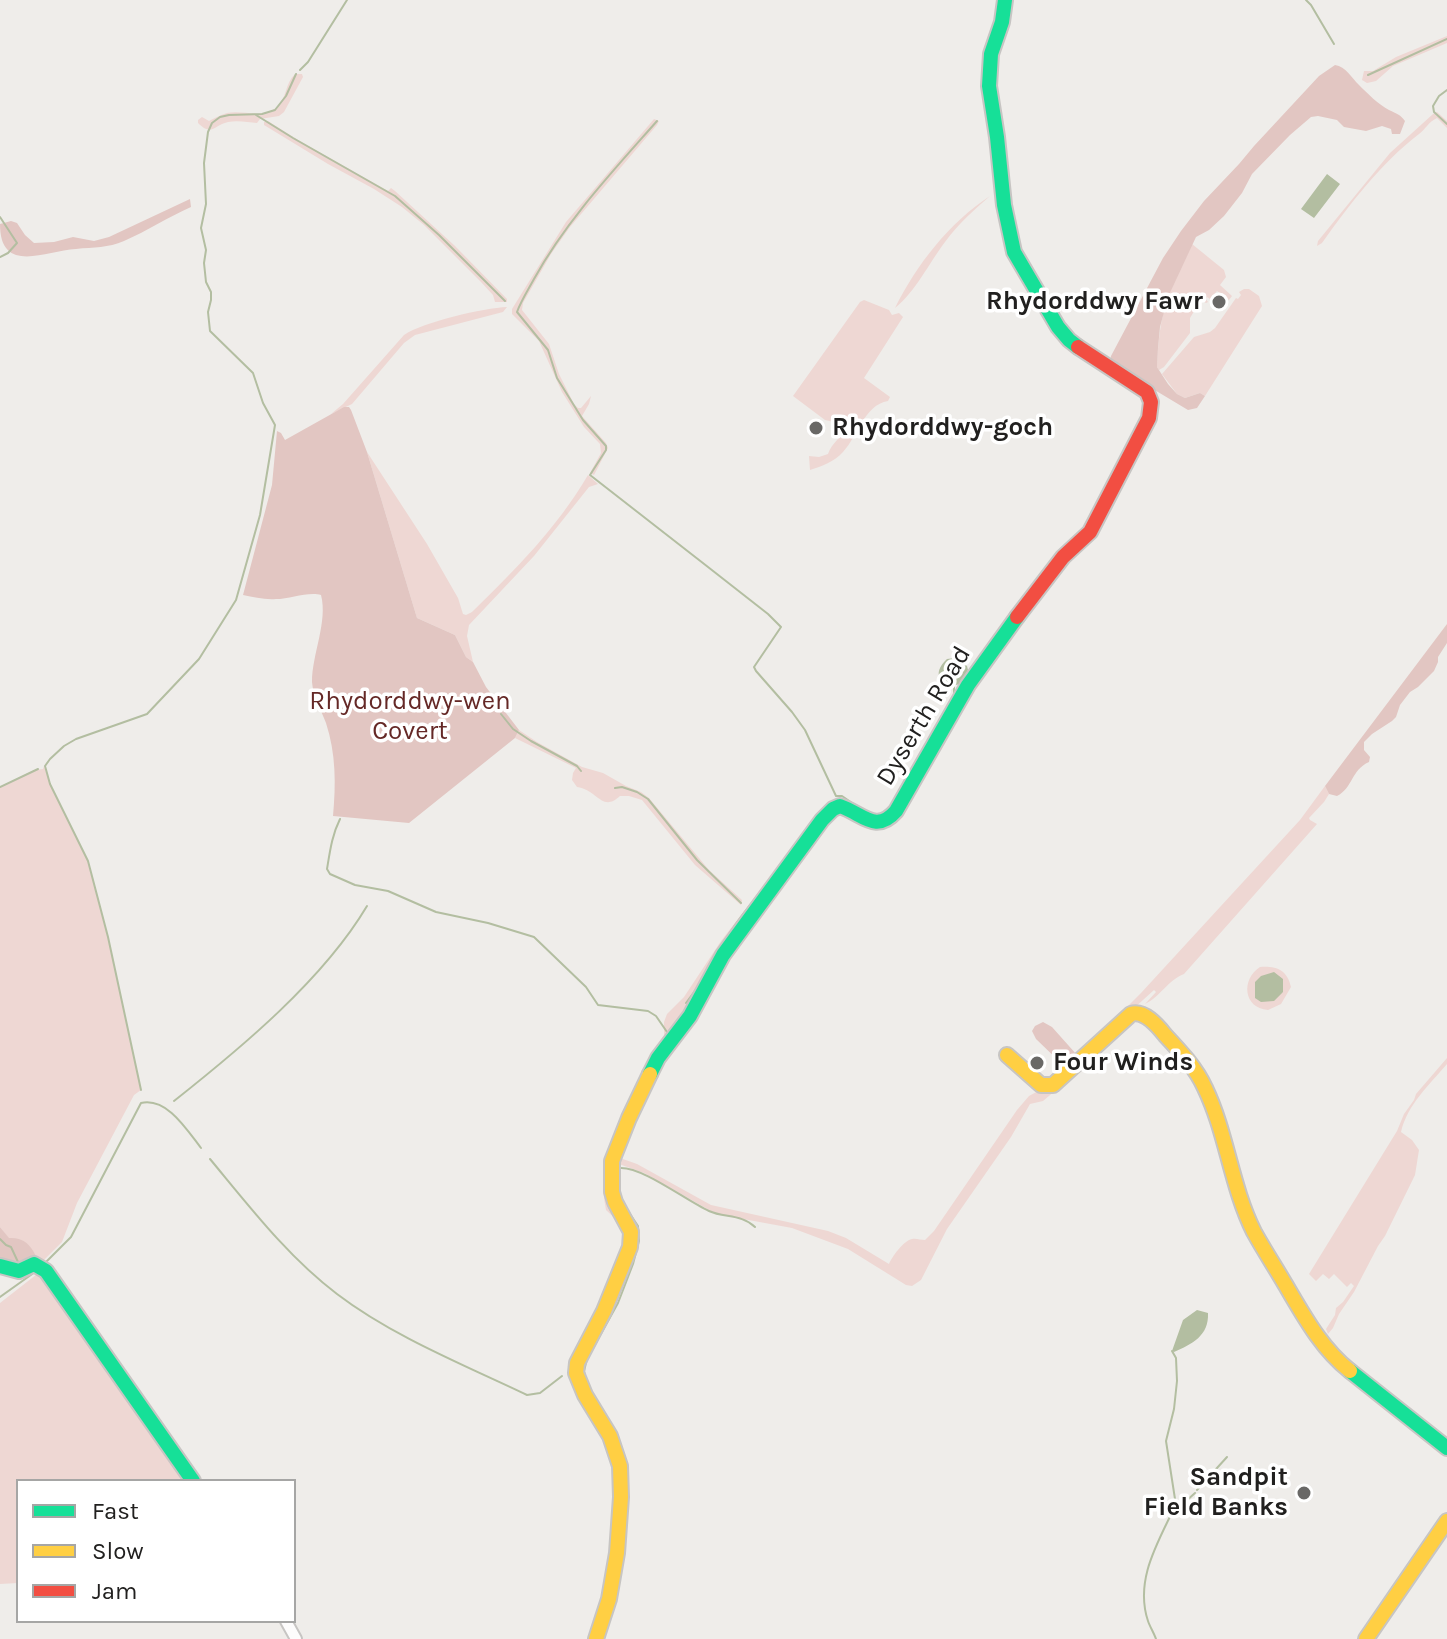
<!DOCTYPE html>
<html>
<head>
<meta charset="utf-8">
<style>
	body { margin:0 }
	#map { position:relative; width:1447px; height:1639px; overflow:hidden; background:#efedea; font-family:Karla,sans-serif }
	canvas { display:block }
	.legend { position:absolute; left:16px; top:1479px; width:280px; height:144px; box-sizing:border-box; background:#fff; border:2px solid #a6a6a5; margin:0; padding:10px 14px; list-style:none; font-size:24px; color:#21201f }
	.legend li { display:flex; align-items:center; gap:16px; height:40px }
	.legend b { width:40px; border:2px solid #a6a6a5 }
</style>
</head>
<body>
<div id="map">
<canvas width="1447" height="1639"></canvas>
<ul class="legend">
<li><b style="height:10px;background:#16e098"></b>Fast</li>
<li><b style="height:10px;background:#ffcf43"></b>Slow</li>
<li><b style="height:10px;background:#f24e42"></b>Jam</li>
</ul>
</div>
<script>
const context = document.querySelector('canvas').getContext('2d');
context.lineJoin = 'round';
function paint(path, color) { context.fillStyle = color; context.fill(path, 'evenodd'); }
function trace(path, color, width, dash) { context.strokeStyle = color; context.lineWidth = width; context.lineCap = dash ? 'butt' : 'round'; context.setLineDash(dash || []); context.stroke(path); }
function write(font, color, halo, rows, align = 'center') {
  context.font = font + ' Karla,sans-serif'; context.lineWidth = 7; context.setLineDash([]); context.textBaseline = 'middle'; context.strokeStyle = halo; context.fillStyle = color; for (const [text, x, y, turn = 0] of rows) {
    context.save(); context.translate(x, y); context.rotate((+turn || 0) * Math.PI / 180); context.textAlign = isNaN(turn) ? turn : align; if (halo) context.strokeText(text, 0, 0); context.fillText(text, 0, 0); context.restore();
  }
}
paint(new Path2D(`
	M1447 36V43L1393 66 1376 81 1367 83 1362 80 1364 71H1373L1396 57Z
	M295 74H302L303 77 284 112 279 116 260 119 257 123C248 122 237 120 228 122 214 125 212 137 198 123V120L202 117 209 121C215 118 220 115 227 113 243 110 263 119 277 107 287 98 285 83 295 74Z
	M1437 112 1447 121V128L1437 118C1428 122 1426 129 1419 134 1380 164 1350 204 1322 243L1317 246 1318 241 1390 153 1433 114Z
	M654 119 659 121 657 125 570 227 551 254 523 303 522 310 549 344 559 374 574 404 578 408H581L591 396 589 404 582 416 606 443 608 448 594 475 590 473 601 453 600 444 584 427 562 392 539 341 512 314V309L566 222Z
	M268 121 298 140 388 191 391 188 395 191 455 246 507 299V302H495L493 295 481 282 424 225 402 207 374 189 328 164 264 125V122Z
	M990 196C974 210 958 224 945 242 929 263 916 291 895 308 917 264 949 223 990 196Z
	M1192 244 1224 270 1226 277 1220 285 1232 296 1229 300 1217 291 1210 299 1207 297 1206 299 1208 302 1206 303 1199 299 1201 294 1199 292 1195 295 1196 308 1190 318V333L1164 367 1159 370 1157 367C1158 343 1160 320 1168 297 1174 279 1184 262 1192 244Z
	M1244 289H1249L1259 296 1262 306 1205 396 1200 393 1185 398 1177 394 1162 374 1194 337 1210 332 1215 328 1236 298 1238 299 1241 295 1239 292Z
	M864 300 889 310 892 315 899 313 903 317 864 378 890 397 888 401C864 405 858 436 843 452 834 462 822 466 810 470L809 456 819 457 828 454C832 442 843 437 847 425L825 420 793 396 860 302Z
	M507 307 503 312 415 335 404 343 352 404 331 414 343 404 404 335C423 322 484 308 507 307Z
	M367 452 427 544 458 598 463 614 466 615 472 612C516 569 556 529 588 475L598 484 589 487 534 556 469 625 467 636 473 662 466 657 455 635 417 618Z
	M519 730 537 742 582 767 603 773 626 786 641 792 649 798 709 870 742 900 741 905 695 865 642 800 629 796H620C602 813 598 790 577 787L572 780 573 773 576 768 515 738Z
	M44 766 50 784 88 861 108 937 141 1090 134 1095 77 1203 62 1242 41 1263 39 1262V1259C29 1249 26 1236 9 1239L0 1227V787L34 770 43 769Z
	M1325 786 1329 794 1324 802 1309 818 1310 820 1317 824 1184 974C1168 980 1160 997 1145 1004L1156 992 1154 990 1132 1010 1118 1016 1141 993 1300 820Z
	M744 911 747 912 612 1153 625 1228 606 1210 604 1198 603 1166 609 1149 646 1066 664 1036V1022L667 1014 684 997 721 941Z
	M1260 967C1277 966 1287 970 1291 987L1281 1004 1268 1010C1243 1008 1241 979 1260 967Z
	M1447 1058V1064C1430 1084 1407 1105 1401 1132L1412 1140 1419 1150 1415 1175 1385 1236 1378 1246 1354 1292 1339 1314 1333 1328 1328 1334 1326 1329 1335 1315 1336 1308 1343 1302 1354 1286 1351 1283 1347 1287 1334 1274 1329 1279 1323 1274 1316 1281 1309 1274 1397 1131 1404 1114 1414 1100 1416 1094Z
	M1040 1090H1056L1043 1101 1030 1104 1011 1137 947 1229 921 1280 912 1286 906 1285 848 1249 792 1228 716 1214 644 1173 619 1164 620 1158 637 1164 711 1205 828 1231 846 1238 889 1264C892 1257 903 1241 912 1239 916 1238 921 1240 925 1240L934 1231 1017 1110 1029 1096Z
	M41 1271 188 1481H18V1583L0 1584V1303Z`), '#eed7d3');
paint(new Path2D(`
	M1335 65C1346 67 1351 77 1359 85 1367 93 1379 105 1389 110 1397 114 1400 114 1405 121L1400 134H1392L1391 129 1382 126 1366 131 1344 127 1337 120 1318 116 1311 117 1290 135 1252 174 1242 193 1224 216 1209 230 1196 237 1168 297 1160 327 1158 348 1157 367 1168 384 1177 394 1185 398 1200 393 1205 396 1197 408 1188 410 1113 365 1110 362 1111 356 1163 258 1181 231 1204 201 1239 164 1254 146 1319 76Z
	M190 199 191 207C168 217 147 231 124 241 108 248 94 247 76 249 45 251 0 275 0 224L11 221 17 223 25 235 34 243 54 242 73 237 94 241 109 237Z
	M344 407H349L351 410 367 452 417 618 455 635 466 657 473 662 486 687 519 730 515 738 409 823 333 816C336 784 336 754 326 723 321 710 313 696 312 682 312 654 328 622 321 595 309 591 290 599 276 599 265 600 254 597 243 595L272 485 277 431 281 433 285 440Z
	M1447 624V643L1438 657V662L1434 671 1418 687 1410 692 1400 705 1396 717 1392 721 1372 734 1364 742V750L1370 757 1369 762C1351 770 1353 788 1337 796L1329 794 1325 786Z
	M1043 1022 1052 1027 1077 1055 1065 1067 1036 1039 1032 1031 1035 1026Z
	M0 1227 9 1238C23 1237 30 1244 36 1256L23 1267 9 1265 0 1258Z`), '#e2c6c2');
paint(new Path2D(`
	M1327 174 1340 184 1314 218 1301 209Z
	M955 658 967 666 968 670 960 684 947 687C935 678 937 668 947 659Z
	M1274 972 1283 979V992L1274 1001 1261 1002 1255 998V982L1261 976Z
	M1197 1310 1208 1313C1209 1336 1192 1344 1174 1352L1172 1351 1183 1320Z`), '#b3bea1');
trace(new Path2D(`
	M1306 0 1311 5 1334 44
	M300 70 308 62 347 0
	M1368 75 1447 39
	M1447 90 1439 96 1433 106 1434 112 1447 124
	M256 115 293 138 395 196 439 235 505 301
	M657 121C613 171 566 221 534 279 528 290 521 301 517 312L548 350 557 378 583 420 606 446V450L590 475 708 567 768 614 781 627 754 667 756 671 792 712 805 730 836 796H842L855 805
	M0 217 17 243 8 253 0 257
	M954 698V687
	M501 714 513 729 531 741 577 766 581 771
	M0 787 38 769
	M615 788 622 787 637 792 648 799 697 860 741 903
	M340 819C332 835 330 851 327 869L330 874 355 885 388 891 436 912 488 923 534 937 586 987 598 1005 648 1011 656 1016 667 1032
	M706 971C730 926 765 888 795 846
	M686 1003 697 988
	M662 1041 670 1031
	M141 1090 108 937 88 861 50 784 45 766 50 759 64 746 76 739 147 714 199 659 236 600 260 515 275 425 263 403 253 373 210 331 208 312 211 300V292L206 282 204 263 206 250 201 228 206 204 204 163 208 132 212 123 220 117 229 115 262 114 275 110 286 96 296 74
	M174 1101C241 1048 323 980 367 906
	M210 1159C249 1206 288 1257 337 1294 392 1336 464 1365 527 1395L540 1393 562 1376
	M620 1168C643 1167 685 1200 709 1211 724 1218 742 1214 755 1227
	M607 1199 610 1209 614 1215
	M0 1239 6 1245 11 1247 18 1262
	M44 1264 71 1237 141 1103C167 1097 187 1130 201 1148
	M0 1297 35 1272
	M1172 1351 1176 1358 1177 1381 1174 1409 1166 1441 1175 1499
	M586 1381 584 1371 587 1359 618 1303 633 1264 639 1241 638 1226 628 1211
	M601 1407 612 1426
	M620 1443 624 1455
	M1197 1490 1227 1457
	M1185 1502 1195 1493
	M1156 1639C1154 1633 1150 1627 1148 1621 1134 1579 1159 1541 1176 1504`), '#b3bea1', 2);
const street = new Path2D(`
	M286 1621 296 1639`);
const fast = new Path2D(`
	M1005 0 1002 22 991 54 989 86 997 137 1004 205 1014 252 1058 327 1069 340 1078 347
	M650 1074 658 1058 690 1016 723 955 822 820 833 809 840 806C863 814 876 834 896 811L968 685 1017 617
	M0 1266 19 1271 34 1264 46 1271 193 1481
	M1350 1371 1447 1448`);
const slow = new Path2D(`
	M1007 1055 1041 1085H1053L1131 1014C1144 1010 1157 1025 1165 1035 1180 1051 1196 1068 1205 1088 1227 1134 1231 1186 1254 1232 1264 1250 1275 1267 1285 1284 1304 1316 1321 1348 1350 1371
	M596 1639 609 1599 617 1553 621 1497 620 1466 610 1436 585 1395 576 1373 577 1363 604 1311 630 1247 631 1232 615 1202 612 1192V1161L629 1118 650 1074
	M1366 1639 1447 1521`);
const jam = new Path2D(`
	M1017 617 1063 557 1090 532 1149 418 1151 402 1147 392 1078 347`);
trace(street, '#c7c5c3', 14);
trace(fast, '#c7c5c3', 18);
trace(slow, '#c7c5c3', 18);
trace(jam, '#c7c5c3', 18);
trace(street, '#fdfcfc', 10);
trace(fast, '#16e098', 14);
trace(slow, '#ffcf43', 14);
trace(jam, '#f24e42', 14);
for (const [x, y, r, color] of [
	[1219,302,8,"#696866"],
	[816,428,8,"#696866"],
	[1037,1063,8,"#696866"],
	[1304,1493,8,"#696866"]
]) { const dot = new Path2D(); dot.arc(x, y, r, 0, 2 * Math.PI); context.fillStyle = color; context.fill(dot); trace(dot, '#fff', 3); }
write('bold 26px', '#21201f', '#fff', [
	["Rhydorddwy Fawr",1203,302],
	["Rhydorddwy-goch",832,428,"left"],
	["Four Winds",1053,1063,"left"],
	["Sandpit",1288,1478],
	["Field Banks",1288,1508]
], 'right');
write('26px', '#652826', '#fff', [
	["Rhydorddwy-wen",410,702],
	["Covert",410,732]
]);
write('26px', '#21201f', '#fff', [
	["Dyserth Road",924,716,-59]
]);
</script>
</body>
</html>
